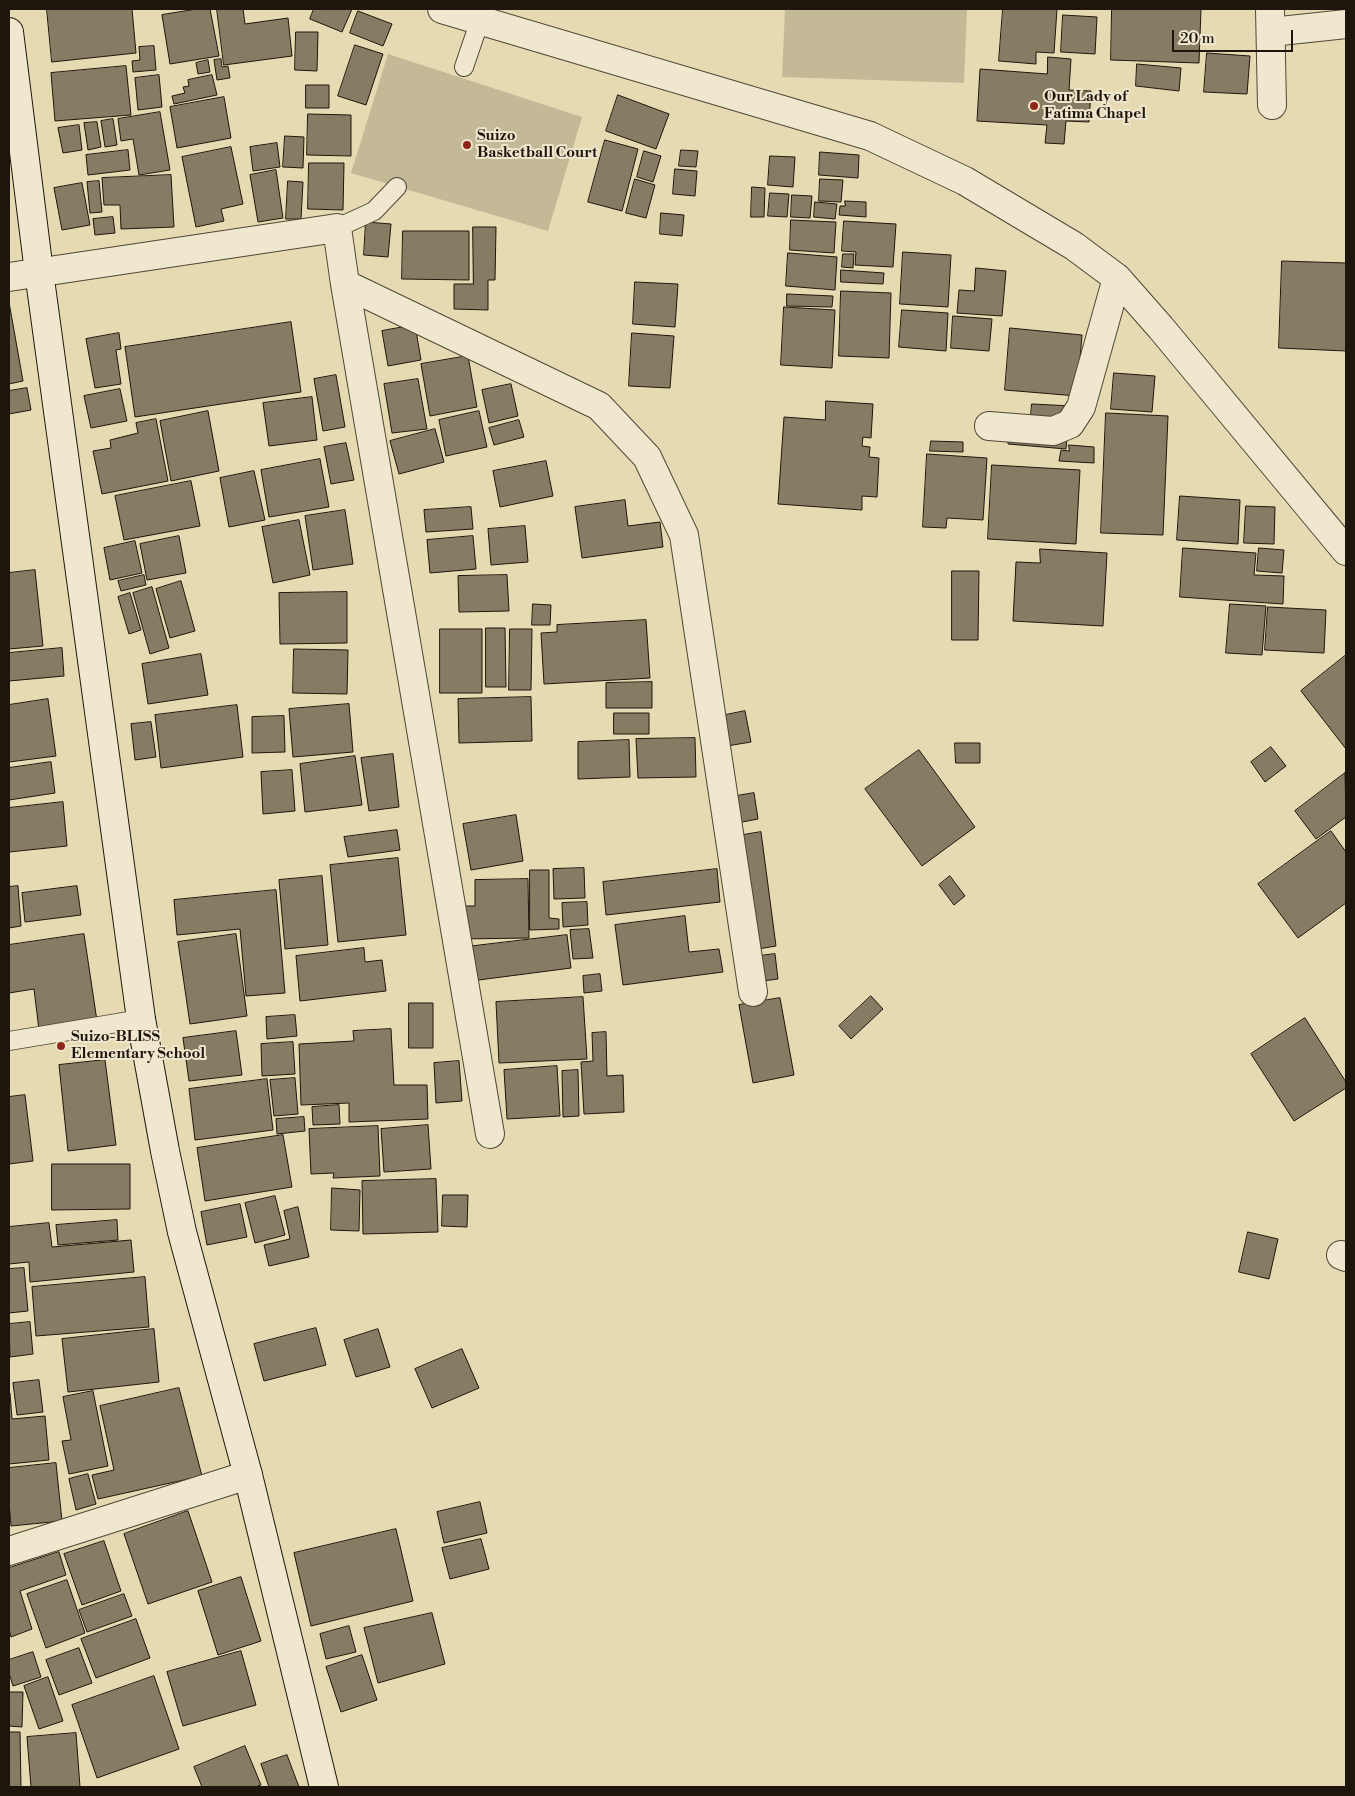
<!DOCTYPE html>
<html>
<head>
<meta charset="utf-8">
<style>
	body { margin:0 }
	#map { position:relative; width:1355px; height:1796px; overflow:hidden; background:#e6dab3; font-family:"Libre Bodoni",serif }
	canvas { display:block }
	.frame { position:absolute; inset:0; border:10px solid #1e160c; pointer-events:none }
	.scale { position:absolute; left:1172px; top:30px; width:121px; height:22px; box-sizing:border-box; border:2px solid #1e160c; border-top:0; padding-left:6px; font-size:15px; line-height:18px; white-space:nowrap; color:#1e160c; -webkit-text-stroke:4px #efe7ce; paint-order:stroke }
</style>
</head>
<body>
<div id="map">
<canvas width="1355" height="1796"></canvas>
<div class="frame"></div>
<div class="scale">20 m</div>
</div>
<script>
const context = document.querySelector('canvas').getContext('2d');
context.lineJoin = 'round';
function paint(path, color) { context.fillStyle = color; context.fill(path, 'evenodd'); }
function trace(path, color, width, dash) { context.strokeStyle = color; context.lineWidth = width; context.lineCap = dash ? 'butt' : 'round'; context.setLineDash(dash || []); context.stroke(path); }
function write(font, color, halo, rows, align = 'center') {
  context.font = font + ' "Libre Bodoni",serif'; context.lineWidth = 4; context.setLineDash([]); context.textBaseline = 'middle'; context.strokeStyle = halo; context.fillStyle = color; for (const [text, x, y, turn = 0] of rows) {
    context.save(); context.translate(x, y); context.rotate((+turn || 0) * Math.PI / 180); context.textAlign = isNaN(turn) ? turn : align; if (halo) context.strokeText(text, 0, 0); context.fillText(text, 0, 0); context.restore();
  }
}
paint(new Path2D(`
	M785 9H967L964 83 782 77Z
	M388 54 582 117 548 231 351 173Z`), '#c4b997');
const building = new Path2D(`
	M47 9H132L136 53 52 62Z
	M197 9H210L219 56 170 64 162 15Z
	M217 9H243L245 24 288 18 292 56 224 65Z
	M314 9H352L342 32 310 19Z
	M1003 9H1057L1054 53 1036 52V64L999 61Z
	M1112 9H1201L1199 63 1111 60Z
	M358 11 392 24 383 46 350 33Z
	M1063 15 1097 17 1095 54 1061 52Z
	M296 32H318L317 71 295 70Z
	M355 45 383 54 366 105 338 96Z
	M154 46 156 70 133 72 132 61 140 60 139 47Z
	M1207 53 1250 56 1247 94 1204 92Z
	M1048 57 1071 59 1069 90 1091 91 1089 122 1066 121 1064 144 1045 143 1047 125 977 121 980 69 1047 74Z
	M221 59 222 67 228 66 230 78 217 80 214 60Z
	M208 60 210 72 198 74 196 63Z
	M1137 64 1181 68 1179 91 1136 86Z
	M126 66 131 115 55 121 51 73Z
	M159 75 162 107 138 110 135 78Z
	M212 75 217 95 174 104 172 96 185 93 183 87 189 86 188 80Z
	M306 85H329V108H306Z
	M618 95 669 114 656 149 606 131Z
	M224 97 231 138 177 148 170 107Z
	M160 112 170 170 139 175 133 139 121 141 118 119Z
	M308 114 351 115V156L307 155Z
	M113 119 117 145 105 147 101 121Z
	M97 122 101 147 88 150 84 123Z
	M79 125 82 150 63 153 58 128Z
	M285 136 304 137 303 168 283 167Z
	M605 140 638 149 622 211 588 202Z
	M277 143 280 167 253 171 250 147Z
	M231 147 243 204 221 209 224 221 196 227 182 157Z
	M128 150 130 170 88 175 86 155Z
	M681 150 698 151 696 167 679 166Z
	M644 151 661 156 653 182 637 177Z
	M820 152 859 155 858 178 819 175Z
	M770 156 795 157 793 187 768 185Z
	M309 163H344L343 210 308 209Z
	M675 169 697 171 695 196 673 194Z
	M276 170 283 218 258 222 250 175Z
	M171 175 174 227 121 229 120 205H104L102 178Z
	M635 179 655 185 646 218 626 213Z
	M820 179 843 180 841 202 819 201Z
	M99 181 102 212 90 213 87 182Z
	M288 181 303 182 301 219H286Z
	M82 183 90 225 62 230 54 188Z
	M752 187 765 188 764 217H751Z
	M770 193 789 194 787 217 768 216Z
	M792 195 812 196 810 218 791 217Z
	M845 201 866 202V217L839 215 840 206H845Z
	M815 202 837 204 835 219 814 217Z
	M661 213 684 215 682 236 660 234Z
	M113 217 115 233 95 235 93 219Z
	M791 220 836 222 834 253 790 250Z
	M844 221 896 224 893 267 855 265 856 252 842 251Z
	M366 222 391 224 388 257 364 255Z
	M473 227H496L495 280H488V310L454 309V284H473Z
	M403 231H469V280L402 279Z
	M903 252 951 255 948 307 900 304Z
	M788 253 837 257 835 290 786 286Z
	M843 254H854L853 268 842 267Z
	M1282 261 1346 263V351L1279 348Z
	M976 268 1006 271 1002 316 957 313 959 290 974 291Z
	M841 270 884 273 883 284 841 282Z
	M635 282 678 284 675 327 633 324Z
	M841 291 891 293 889 358 839 356Z
	M787 294 833 296 832 307 787 306Z
	M9 302 23 381 9 384Z
	M784 307 835 310 832 368 781 365Z
	M902 310 948 313 946 351 899 347Z
	M953 316 992 319 989 351 951 348Z
	M291 322 301 392 135 417 125 347Z
	M415 325 421 360 388 366 382 331Z
	M1010 328 1082 335 1077 396 1005 390Z
	M119 333 121 349 116 350 121 384 95 388 86 339Z
	M632 333 674 336 670 388 629 386Z
	M468 356 477 407 430 416 421 364Z
	M1114 373 1155 376 1152 412 1111 409Z
	M336 375 345 427 323 431 314 379Z
	M418 379 427 429 392 433 384 384Z
	M511 384 518 416 489 423 482 390Z
	M27 388 31 410 9 414V391Z
	M120 389 127 421 91 428 84 396Z
	M312 397 317 440 269 446 263 403Z
	M826 401 873 404 871 438 863 437 862 446 870 447 869 457 879 458 877 497 862 496V510L778 504 784 417 825 420Z
	M1032 404 1072 406 1054 429 1030 427Z
	M208 411 219 471 171 481 160 421Z
	M479 411 487 447 446 456 439 420Z
	M1106 413 1168 416 1163 535 1101 533Z
	M156 419 168 481 102 494 93 451 111 448 110 440 138 433 136 423Z
	M519 420 524 437 494 445 489 428Z
	M435 429 444 462 399 474 390 441Z
	M1068 430 1066 449 1008 444 1009 433Z
	M931 441 963 442V452L930 451Z
	M346 443 354 480 331 484 324 447Z
	M1069 445 1094 447V463L1059 461 1061 450 1069 451Z
	M927 454 987 458 983 520 947 518 946 528 923 527Z
	M320 459 329 507 269 517 261 470Z
	M546 461 553 496 500 507 493 471Z
	M992 465 1080 470 1076 544 988 539Z
	M254 471 265 520 229 527 220 478Z
	M191 481 200 526 124 540 115 496Z
	M1180 496 1240 500 1238 544 1177 540Z
	M625 500 628 526 660 522 663 547 582 558 575 507Z
	M1246 506 1275 507 1274 544 1244 543Z
	M471 507 473 529 426 532 424 510Z
	M345 510 353 564 313 570 305 516Z
	M299 520 310 575 273 583 262 527Z
	M525 526 528 562 491 565 488 529Z
	M179 536 186 573 147 580 140 544Z
	M473 536 476 569 430 573 427 540Z
	M135 541 142 573 110 580 104 548Z
	M1183 548 1256 553 1254 575 1284 576 1283 604 1180 597Z
	M1259 548 1284 550 1282 573 1257 571Z
	M1040 549 1107 553 1103 626 1013 621 1016 562 1040 563Z
	M35 570 43 646 9 649V573Z
	M952 571H979L978 640H952Z
	M144 575 146 585 121 591 118 581Z
	M507 575 509 611 459 612 458 576Z
	M181 581 195 631 170 638 156 589Z
	M152 587 169 648 150 654 133 593Z
	M347 592V643L280 644 279 593Z
	M130 593 141 630 129 634 118 597Z
	M533 604 551 605 550 625H532Z
	M1230 604 1266 606 1262 655 1226 653Z
	M1268 607 1326 610 1324 653 1265 650Z
	M646 620 650 678 544 684 541 633 557 632V625Z
	M486 628H505L506 687H486Z
	M440 629H482V693H440Z
	M510 629H532L531 690H509Z
	M62 648 64 676 9 681V653Z
	M294 649 348 650 347 694 293 693Z
	M201 654 208 695 148 704 142 664Z
	M1346 655V749L1301 691Z
	M652 682V708H606V683Z
	M531 697 532 741 459 743 458 699Z
	M48 699 56 756 9 762V705Z
	M349 704 353 752 293 757 289 709Z
	M237 705 243 757 161 768 155 715Z
	M745 711 751 742 721 747 716 717Z
	M614 713H649V734H614Z
	M284 716 285 752 252 753V717Z
	M151 722 156 757 135 760 131 724Z
	M695 738 696 777 638 778 636 739Z
	M629 740 630 777 578 779V742Z
	M955 743H980V763H956Z
	M1271 747 1286 766 1265 782 1251 762Z
	M919 750 975 827 922 866 865 789Z
	M393 754 399 807 369 811 361 758Z
	M355 756 362 805 305 812 300 764Z
	M51 762 55 793 9 800V768Z
	M292 770 295 811 263 814 261 772Z
	M1345 773 1346 817 1316 839 1295 811Z
	M754 793 758 819 737 823 731 797Z
	M63 802 67 846 9 852V808Z
	M516 815 523 861 471 870 463 824Z
	M397 830 400 850 348 857 344 837Z
	M1331 831 1346 852V903L1298 938 1258 884Z
	M761 832 776 946 752 950 737 836Z
	M398 858 406 935 338 942 330 865Z
	M584 868 585 898 554 899 553 869Z
	M717 869 720 902 606 915 603 882Z
	M530 870H549V918L559 919V929L530 930Z
	M322 876 328 945 285 949 279 880Z
	M950 876 965 896 954 905 939 885Z
	M528 879 529 938 461 939V906H475V880Z
	M18 886 21 926 9 928V887Z
	M77 886 81 915 25 922 22 893Z
	M276 890 285 993 246 996 240 929 177 935 174 900Z
	M587 902 588 925 563 927 562 903Z
	M685 916 689 952 719 949 723 972 623 985 615 925Z
	M589 929 593 958 573 959 570 930Z
	M84 934 97 1021 39 1030 34 989 9 993V945Z
	M236 934 247 1016 190 1024 178 942Z
	M567 935 571 968 471 981 466 947Z
	M364 948 365 962 382 960 386 991 300 1001 296 956Z
	M775 954 778 979 755 982 751 957Z
	M600 974 602 991 584 993 583 976Z
	M871 996 883 1009 851 1039 839 1026Z
	M583 997 587 1059 499 1063 496 1002Z
	M780 998 794 1075 753 1083 739 1005Z
	M409 1003H433V1048H409Z
	M295 1015 297 1036 267 1039 266 1017Z
	M1305 1018 1346 1082V1088L1294 1121 1251 1054Z
	M391 1029 394 1085H427L428 1119 349 1122V1103L301 1105 299 1044 354 1041 353 1031Z
	M236 1031 242 1075 189 1081 183 1038Z
	M606 1032 607 1076 623 1075 624 1112 584 1114 581 1062 593 1061 592 1033Z
	M293 1042 295 1074 262 1076 261 1044Z
	M105 1060 116 1145 68 1151 59 1065Z
	M459 1061 462 1101 436 1103 434 1063Z
	M557 1066 560 1116 507 1119 504 1070Z
	M578 1070 579 1116 563 1117 562 1071Z
	M295 1078 298 1114 274 1116 270 1080Z
	M267 1079 273 1130 195 1140 189 1089Z
	M25 1095 33 1161 9 1164V1097Z
	M339 1105 340 1124 313 1125 312 1107Z
	M304 1117 305 1131 277 1134 276 1119Z
	M428 1125 431 1169 384 1172 381 1129Z
	M378 1126 380 1176 333 1178 334 1173 311 1174 309 1129Z
	M283 1135 292 1187 205 1201 197 1148Z
	M52 1164H130V1209L52 1210Z
	M436 1179 438 1232 363 1234 362 1181Z
	M332 1188 360 1190 359 1231 331 1230Z
	M443 1195H468L467 1227 442 1226Z
	M275 1196 285 1235 255 1243 245 1203Z
	M240 1204 247 1237 207 1245 201 1212Z
	M298 1207 309 1257 269 1266 264 1245 290 1239 284 1211Z
	M117 1220 118 1240 58 1245 56 1225Z
	M49 1223 52 1247 131 1240 134 1272 30 1282 29 1262 9 1264V1227Z
	M1248 1232 1278 1239 1269 1279 1239 1272Z
	M24 1268 28 1311 9 1313V1269Z
	M145 1277 149 1327 36 1336 32 1287Z
	M30 1322 33 1354 10 1357 9 1324Z
	M316 1328 326 1365 264 1381 254 1344Z
	M154 1329 159 1382 68 1392 62 1339Z
	M378 1329 390 1367 356 1377 344 1340Z
	M462 1349 479 1388 432 1408 415 1369Z
	M39 1380 43 1412 17 1415 13 1383Z
	M179 1388 202 1476 98 1499 92 1475 114 1470 100 1406Z
	M93 1391 108 1466 69 1474 62 1441 71 1440 63 1397Z
	M9 1393H10L12 1419 45 1416 49 1460 9 1464Z
	M56 1463 62 1521 11 1526 9 1502V1468Z
	M88 1474 96 1504 76 1510 69 1479Z
	M480 1502 487 1533 444 1543 437 1512Z
	M188 1511 212 1582 148 1604 124 1534Z
	M396 1529 413 1601 311 1626 294 1553Z
	M481 1539 489 1569 450 1579 442 1548Z
	M104 1541 121 1591 82 1605 64 1554Z
	M59 1552 66 1575 20 1591 32 1629 11 1637 9 1629V1568Z
	M241 1577 261 1641 218 1655 198 1591Z
	M67 1580 85 1633 46 1648 27 1594Z
	M124 1594 132 1616 87 1632 79 1610Z
	M432 1613 445 1664 378 1683 364 1628Z
	M136 1619 150 1658 96 1678 81 1639Z
	M349 1626 356 1652 326 1659 320 1634Z
	M79 1648 92 1683 59 1695 46 1660Z
	M241 1651 256 1705 183 1726 167 1672Z
	M33 1652 41 1677 13 1686 9 1673V1660Z
	M362 1655 377 1700 341 1712 326 1667Z
	M154 1676 179 1749 97 1778 72 1705Z
	M48 1677 63 1721 39 1729 24 1686Z
	M9 1692H23L22 1727 9 1726Z
	M9 1732H20L21 1787H9Z
	M76 1733 80 1787H31L27 1737Z
	M245 1746 261 1785 255 1787H202L194 1767Z
	M287 1755 299 1787H269L261 1764Z`);
paint(building, '#867c63');
trace(building, '#1e160c', 1);
const lane = new Path2D(`
	M464 67 480 20
	M337 228 374 211 397 187
	M9 1041 141 1019`);
const street = new Path2D(`
	M442 9 870 136 965 181 1074 246 1117 278 1161 328 1346 551
	M1270 9 1272 105
	M1271 32 1346 24
	M9 277 337 228 345 284 490 1134
	M345 284 599 406 647 457 684 535 753 992
	M989 426 1053 431 1070 424 1081 407 1117 278
	M1341 1255 1346 1257
	M9 1551 248 1475`);
const secondary = new Path2D(`
	M9 32 39 272 141 1019 165 1151 182 1232 248 1475 324 1787`);
trace(lane, '#504736', 20);
trace(street, '#504736', 30);
trace(secondary, '#1e160c', 30);
trace(lane, '#efe7ce', 18);
trace(street, '#efe7ce', 28);
trace(secondary, '#efe7ce', 28);
for (const [x, y, r, color] of [
	[1034,106,5,"#8f2418"],
	[467,145,5,"#8f2418"],
	[61,1046,5,"#8f2418"]
]) { const dot = new Path2D(); dot.arc(x, y, r, 0, 2 * Math.PI); context.fillStyle = color; context.fill(dot); trace(dot, '#efe7ce', 2); }
write('bold 15px', '#1e160c', '#efe7ce', [
	["Our Lady of",1044,97],
	["Fatima Chapel",1044,114],
	["Suizo",477,136],
	["Basketball Court",477,153],
	["Suizo-BLISS",71,1037],
	["Elementary School",71,1054]
], 'left');
</script>
</body>
</html>
